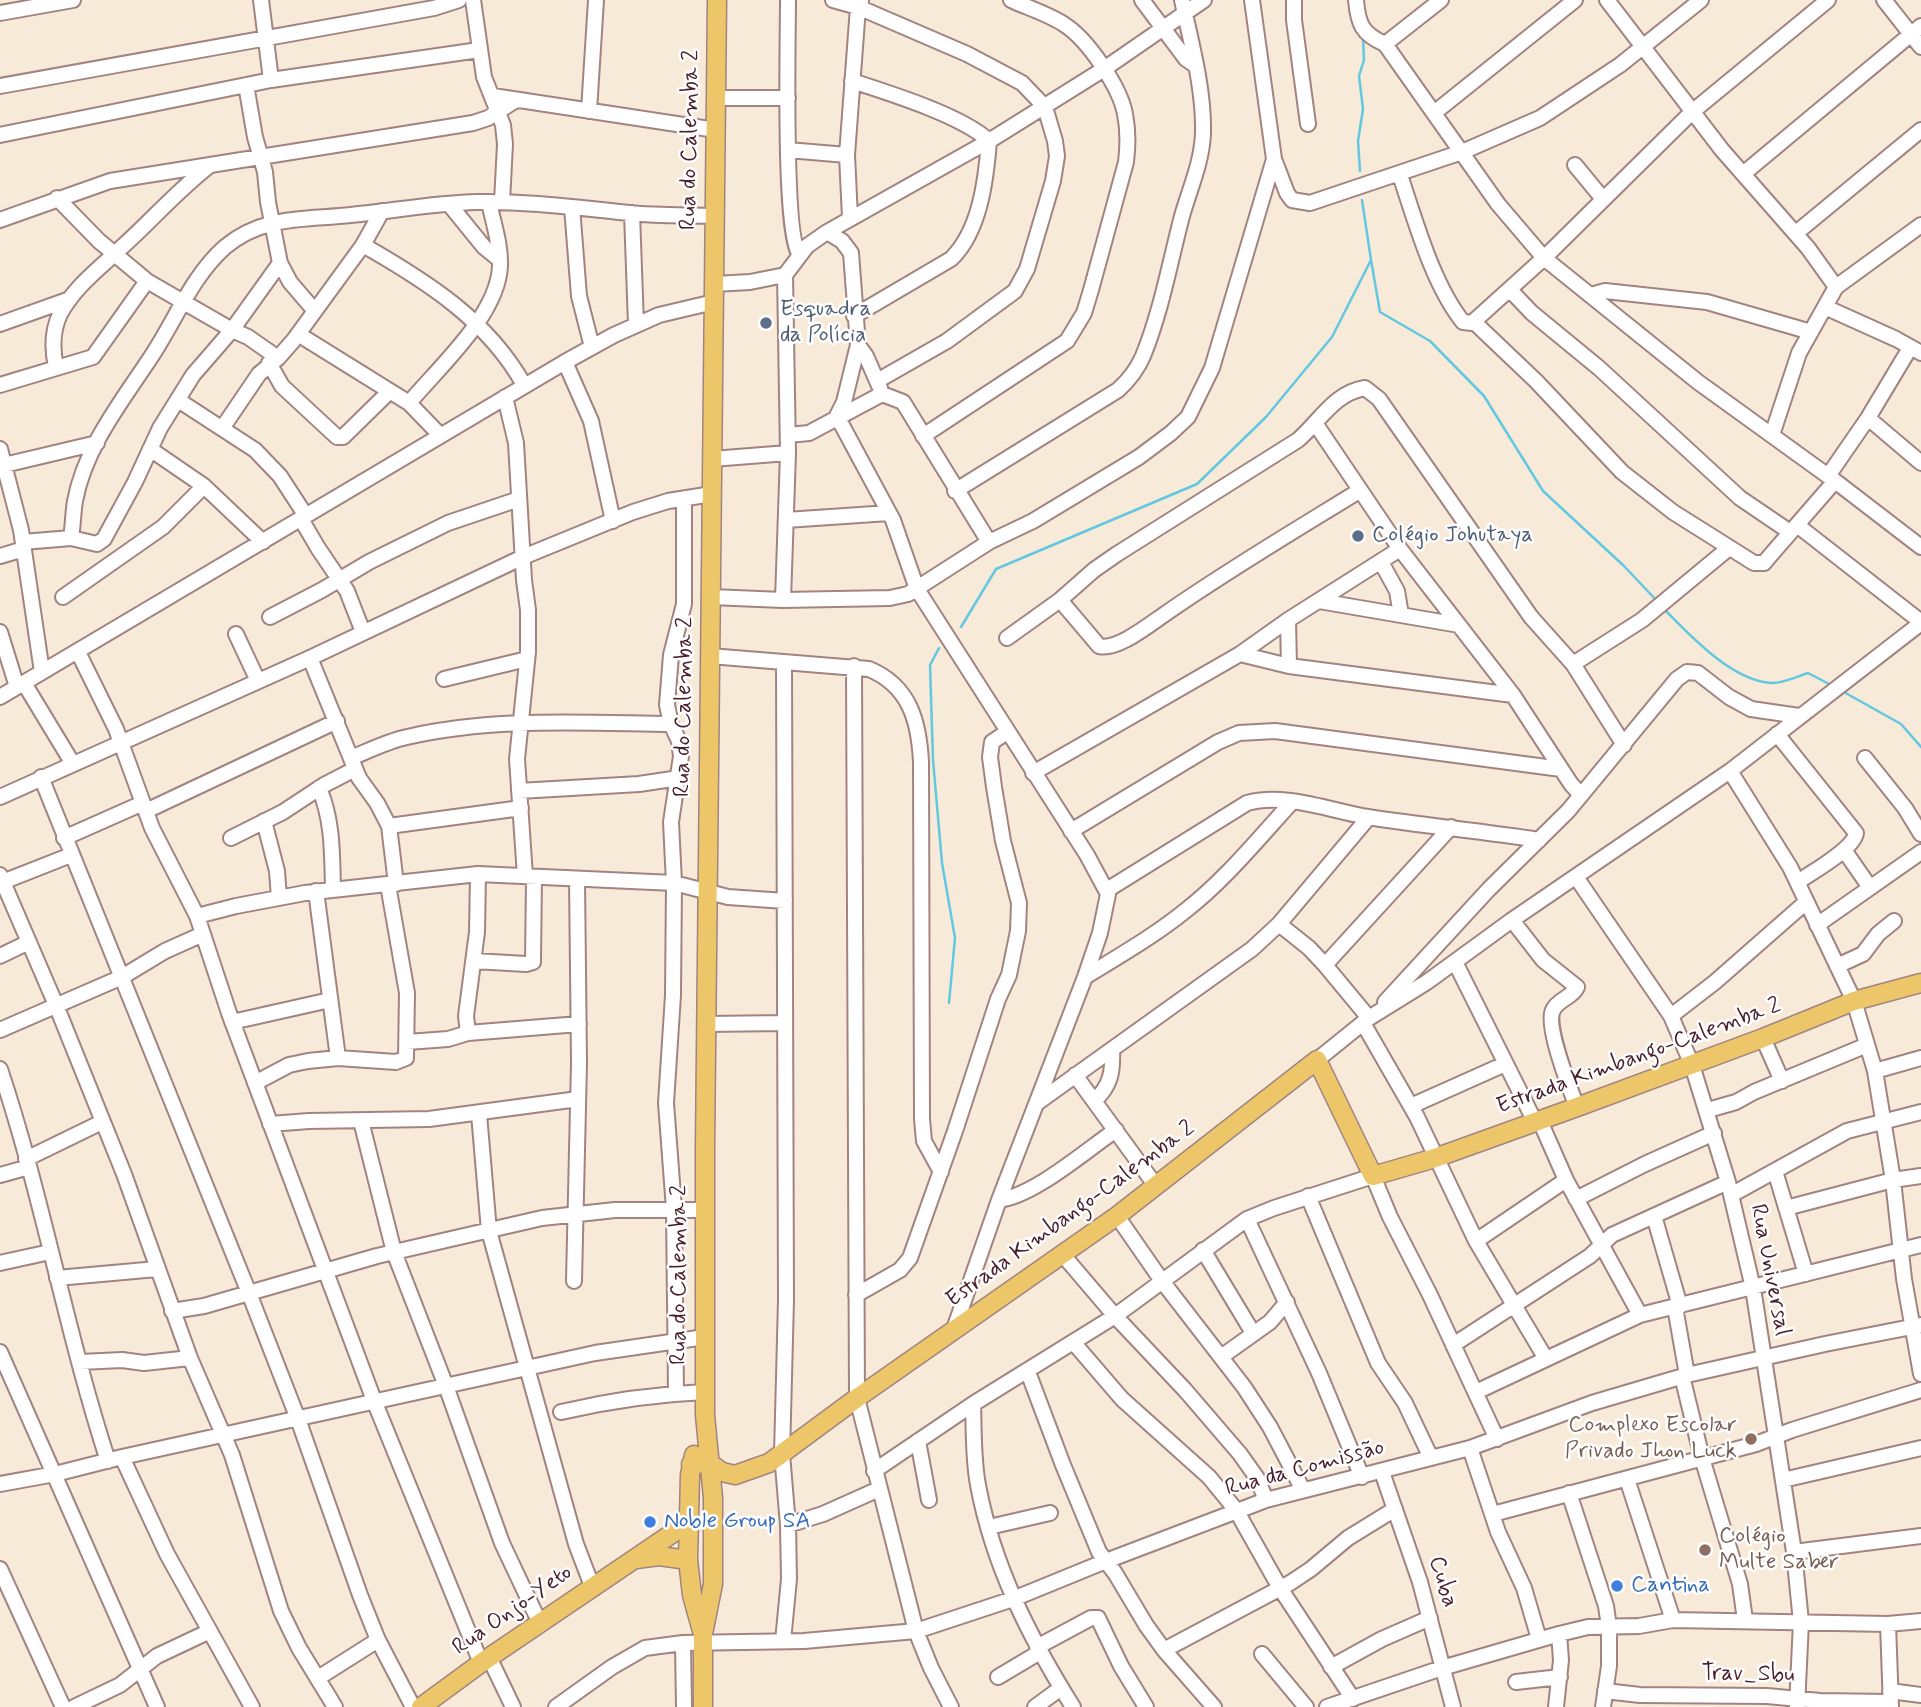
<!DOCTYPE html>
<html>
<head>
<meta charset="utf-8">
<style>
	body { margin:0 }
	canvas { display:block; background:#f8ead9 }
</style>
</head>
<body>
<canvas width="1921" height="1707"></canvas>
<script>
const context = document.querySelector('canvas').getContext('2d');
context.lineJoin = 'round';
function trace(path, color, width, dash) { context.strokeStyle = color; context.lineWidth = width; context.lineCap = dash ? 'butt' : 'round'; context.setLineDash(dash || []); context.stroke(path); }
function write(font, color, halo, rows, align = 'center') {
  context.font = font + ' Mynerve,sans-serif'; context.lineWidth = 5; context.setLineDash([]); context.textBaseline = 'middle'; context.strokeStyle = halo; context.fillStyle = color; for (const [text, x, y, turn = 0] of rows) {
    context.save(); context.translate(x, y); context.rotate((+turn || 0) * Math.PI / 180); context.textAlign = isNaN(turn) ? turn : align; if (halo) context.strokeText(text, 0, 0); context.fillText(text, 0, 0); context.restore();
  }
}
trace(new Path2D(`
	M1360 171 1358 141 1363 109 1359 76 1364 60 1363 36
	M1371 260 1380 312 1430 341 1484 396 1543 491 1624 566 1657 601
	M1664 609C1691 636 1731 680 1771 683 1782 684 1798 676 1808 673L1833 686
	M961 627 996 569 1197 484 1266 417 1332 337 1371 260 1362 200
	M939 648 930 665 933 760 942 863 955 938 949 1003
	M1842 691 1901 724 1921 747`), '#62c7e0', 2.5);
const minor = new Path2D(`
	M261 0 271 80
	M473 0 484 77 503 125 505 144 502 202
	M788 0C788 36 783 238 800 255
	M833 0 858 7 967 54 1022 83 1045 107 1055 141 1057 156 1053 181 1027 269 1015 291 947 341 877 381
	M1142 0 1186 59 1196 66
	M1252 0 1274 159 1287 193 1292 200 1310 203 1462 152 1540 118 1620 65 1701 0
	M1294 0V20L1308 124
	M1356 0C1358 24 1362 34 1385 44L1498 204 1544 258 1698 382 1835 481 1921 547
	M1607 0 1722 150 1808 248 1836 287
	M1884 0 1921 47
	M0 13 73 0
	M1385 44 1441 0
	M852 81C889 93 963 116 989 141 986 180 980 231 951 259L854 316
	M246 85 255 137 265 172 268 202 280 263 290 282 314 310
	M0 86 434 8 459 0
	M493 96 716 130
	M716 98H788
	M589 111 596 0
	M1434 113 1575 0
	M0 135 271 80 479 50
	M788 150 847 155
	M1575 165 1603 199
	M1743 174 1921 26
	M1400 175C1415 220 1433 285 1463 322L1472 323 1544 258 1692 112 1828 0
	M57 198 99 241 147 281 232 330 248 337 278 358
	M449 204 484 247 500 260
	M572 207 579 296 592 347
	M632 213 636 325
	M850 218 847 155 858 7 861 1
	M0 220 110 181 473 123 488 118 516 100
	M827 232 842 241 851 253 858 345 866 356 880 388
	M1796 233 1921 130
	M363 245C426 281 488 320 524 385
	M714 284 750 282 785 275 807 246 827 232 989 141 1104 69 1204 0
	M1510 290 1532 313 1599 368 1740 498 1790 532
	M1591 295 1605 291 1707 302 1811 332
	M1825 307 1896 339 1921 353
	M1474 322 1536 381 1622 472 1673 512 1754 563H1764L1769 557 1835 481
	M0 324 70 299
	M298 334 409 403 440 435
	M565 362 591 421 613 521
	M269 363 282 386 337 437H343L390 391
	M56 367C52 349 52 331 60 314 75 286 100 268 122 247 152 220 177 191 209 166
	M0 385 93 357 147 281
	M505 397 516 443 524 580 528 610V652L517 759 525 876
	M178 400 255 450 280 476 306 516
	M409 403C439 367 498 315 500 266 501 245 493 222 489 202
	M837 416 893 520 917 589 1087 855 1108 894 1100 933 1085 977 999 1200 953 1332
	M837 416 844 402 858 345
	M1868 418 1921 463
	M1315 423 1400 549 1513 695 1571 784 1580 794
	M223 427 259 374 278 358 293 341 363 245 382 211
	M788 435 809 433 882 394 903 402 989 542
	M1772 435 1799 353 1836 287 1921 225
	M923 436 1067 341 1084 313 1091 290 1126 162C1128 146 1128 129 1125 114 1120 87 1088 40 1065 25 1049 14 1028 8 1011 0
	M0 449 21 530 42 672
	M150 449 204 486 263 542
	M712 459 788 453
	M0 466 97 443
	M1828 476 1868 418 1910 348
	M955 491 1118 390C1129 380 1137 370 1143 356 1161 312 1170 262 1182 216 1190 188 1202 162 1203 133 1204 88 1191 43 1182 0
	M301 519 318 548 347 591 363 632
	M786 520 889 513
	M1797 525 1921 622
	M71 538C73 526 73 513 75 501 85 447 122 401 151 357 175 321 192 276 225 247 263 215 305 220 351 215 392 211 435 203 477 202 529 201 579 208 630 213 658 216 687 215 715 216
	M23 542 71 538 97 544 104 539 135 482 160 428 193 375 232 330 280 263
	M0 556 24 549
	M1381 562 1397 591 1401 615
	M63 597 163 527 204 486
	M711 597 783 600 890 598 908 594 989 542 1033 521 1139 457 1171 433 1188 417 1212 368 1274 159
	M783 600 788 453 785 275
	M1060 600 1094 570 1117 554 1298 440C1320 421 1334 393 1365 388L1379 399 1531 617 1573 664 1624 745
	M1319 601 1459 625
	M270 617 322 590 369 562 448 523 519 499
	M1288 620 1289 666
	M0 632 17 687
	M236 634 258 681
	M1007 638 1060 600 1099 646C1117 651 1150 624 1165 614 1228 570 1294 531 1359 491
	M78 652 116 729 152 828 197 916 229 1013 375 1403 481 1663
	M1240 654 1289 666 1513 695
	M710 656 869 669C910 686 919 722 921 762L922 1119 924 1141 941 1172
	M310 658 359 778 377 803 389 826 396 884
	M1573 664 1642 620 1729 548
	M854 666 857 1398 916 1631 931 1668 951 1707
	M444 679 527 659
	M24 683 73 764
	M0 697 565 362 614 335 659 315 714 302
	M1777 734 1856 833C1854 849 1812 872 1798 882
	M351 758C370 750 388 741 407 737 493 717 584 723 671 724
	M1865 758 1905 808 1921 834
	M1730 771 1790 867 1854 1001 1875 1071 1893 1180 1904 1279 1921 1374
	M1033 773 1240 654 1288 620 1400 549
	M41 777 249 1293 298 1419 360 1595 378 1640 413 1707
	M319 788C333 820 332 854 333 889
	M519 791 639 784 679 778
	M0 797 310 658 523 557 633 512 668 501 712 494
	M146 811 337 721
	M264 821 277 871 279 898
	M389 826 521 808
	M1071 831 1218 742 1239 733 1275 731 1561 769
	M64 838 143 803
	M231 838 283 812 324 785 355 769
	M1844 850 1869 886
	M478 874 477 932 466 1016 468 1033 579 1024
	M0 875 56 1005 124 1174 190 1358 232 1455 281 1611 299 1648 335 1707
	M1576 877 1671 1016 1692 1065 1728 1182 1753 1288 1794 1552 1801 1622 1797 1707
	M0 883 71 855
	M1107 890 1247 803C1283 792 1332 811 1368 817 1425 826 1482 831 1539 840
	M316 891 338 1058
	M197 916 236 906 305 893 478 874 674 883 728 897 785 901
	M1512 920 1543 960 1577 987C1572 998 1558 999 1553 1010 1545 1025 1570 1089 1577 1107
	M1279 924 1309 948 1325 965 1369 1018
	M1817 925 1921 852
	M0 956 29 942
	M474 961 526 964 533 962 534 877
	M1455 962 1535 1122
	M1325 965 1451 827
	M1837 966 1863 954 1878 934 1894 921
	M1085 977C1119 956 1154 936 1185 911 1225 880 1258 839 1292 802
	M1385 1002 1489 889 1568 811 1677 679 1687 672 1698 673 1729 697 1751 709 1799 716
	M1671 1016 1715 982 1805 903
	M232 1022 330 1000
	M1363 1023 1417 1117 1476 1241 1546 1359
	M706 1024 785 1023
	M0 1030 122 977 165 951 203 934
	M1763 1038 1782 1081
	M407 1042 448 1039 468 1033
	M1317 1060 1369 1018 1427 982 1512 920 1730 771 1921 623
	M0 1069C43 1198 66 1332 108 1461
	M1875 1071 1921 1058
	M1075 1075 1156 1186
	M255 1083 289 1065 308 1061 338 1058 396 1062 406 1058 407 993 388 885
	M1094 1101C1111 1086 1113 1071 1112 1050
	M1037 1103 1252 949 1279 924 1369 817
	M1411 1106 1505 1064
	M1708 1110 1736 1102 1754 1092 1867 1045
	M479 1114 489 1231 576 1544 592 1586
	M361 1121 394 1252 446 1386 502 1543 535 1613 541 1621
	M1540 1121 1566 1180 1640 1315
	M270 1124 309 1121 429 1119 578 1099
	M26 1159 102 1122
	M1775 1171 1806 1274
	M0 1175 29 1167
	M1731 1195 1847 1131 1921 1112
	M1308 1196 1378 1363 1405 1403 1431 1458
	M1576 1199 1645 1164 1714 1133
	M999 1200C1034 1196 1085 1151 1116 1130
	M1786 1208 1893 1180 1921 1176
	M1117 1216 1162 1281 1244 1387 1270 1427 1303 1490
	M1654 1216 1680 1306
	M1247 1219 1319 1373 1362 1477
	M1476 1241 1566 1180
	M1203 1250 1253 1333
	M1063 1255 1115 1316 1185 1390 1240 1454 1257 1478 1266 1500
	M0 1263 50 1252
	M57 1278 157 1269
	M574 1281 579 1063 577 879
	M856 1295 900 1270 910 1258 955 1131 998 999 1009 975 1018 931 1019 903 1003 841 994 787 990 757 992 742 1007 732
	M1675 1307 1687 1375
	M172 1311 204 1306 377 1256 542 1218 615 1210H705
	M1073 1342 1122 1399 1209 1477 1236 1510 1280 1588 1353 1699
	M1453 1345 1590 1256 1612 1235 1728 1182
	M0 1352 157 1707
	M1221 1357 1270 1322 1287 1302
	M80 1362 122 1360 144 1363 190 1358
	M1028 1372 1063 1465 1099 1552 1115 1573 1146 1625 1164 1650 1214 1707
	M1682 1376 1702 1458 1740 1584 1745 1620
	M1476 1392 1640 1315 1921 1245
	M676 1393 674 1209 666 1103 673 995 674 883 671 822 681 756 679 741 671 724 667 705 671 655 684 604V499
	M973 1404C974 1431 973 1459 978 1485 993 1566 1030 1638 1073 1707
	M561 1412C608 1401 656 1394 705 1392
	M918 1441 929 1500
	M1470 1448 1498 1532 1524 1588 1539 1639
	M122 1457 167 1554 252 1707
	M874 1471 973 1404 1115 1316 1247 1219 1274 1208 1373 1176 1390 1217 1430 1295 1497 1439
	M1382 1472 1420 1582 1453 1707
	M1627 1479 1673 1620
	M1783 1480 1921 1448
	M0 1484 55 1474 122 1457 595 1353 705 1337
	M1569 1493 1606 1606 1609 1627V1666L1603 1707
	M1493 1514 1756 1444 1792 1430 1921 1390
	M788 1525 823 1514 879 1489
	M989 1527 1050 1513
	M1794 1552 1921 1536
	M0 1569 63 1707
	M1888 1624 1891 1707
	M783 1641 789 1579 788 1525 782 1454 786 1300 784 662
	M683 1643 684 1707
	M1037 1647 1091 1618H1098L1121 1666 1146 1707
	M1164 1650 1290 1583 1311 1569 1348 1538 1395 1509
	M1262 1654 1306 1707
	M489 1657 513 1707
	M1331 1667 1382 1639 1430 1618
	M998 1677 1040 1652
	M318 1678 378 1640
	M1516 1682 1560 1677
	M1605 1691 1640 1695 1767 1696 1820 1701 1890 1702
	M1890 1691 1921 1695
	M74 1707 120 1685 157 1656 210 1631
	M556 1707 612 1667 645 1648 683 1643 804 1641 916 1631 1013 1599 1106 1561 1266 1500 1470 1448 1592 1403 1687 1375 1825 1344 1921 1325
	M1035 1707 1061 1688
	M1327 1707 1442 1668 1559 1634 1588 1627 1639 1626 1673 1620 1888 1624 1921 1621
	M1556 1707 1561 1660 1559 1634`);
const major = new Path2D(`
	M694 1455 690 1475 688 1560 692 1595 702 1631
	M691 1464 709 1463 722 1472 735 1475 769 1463 857 1398 1117 1216 1317 1060 1373 1176 1435 1158 1577 1107 1763 1038 1854 1001 1921 983
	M636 1559 659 1556 688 1560
	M421 1707 481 1663 689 1522
	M703 1707V1634L713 1584V1498L705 1415V1148L717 0`);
trace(minor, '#a18482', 18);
trace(major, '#a18482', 21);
trace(minor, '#fff', 14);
trace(major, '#ecc669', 18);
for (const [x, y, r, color] of [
	[766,323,7,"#5c6f8a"],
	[1358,536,7,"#5c6f8a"],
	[1751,1439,7,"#8d6e63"],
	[650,1522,7,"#3f7fe0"],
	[1705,1550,7,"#8d6e63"],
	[1617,1586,7,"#3f7fe0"]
]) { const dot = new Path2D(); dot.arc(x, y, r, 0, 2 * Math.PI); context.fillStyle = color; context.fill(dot); trace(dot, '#fff', 2.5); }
write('23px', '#4a1f2b', '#fff', [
	["Rua do Calemba 2",691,140,-89],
	["Rua do Calemba 2",685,707,-89],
	["Estrada Kimbango-Calemba 2",1639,1057,-20],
	["Estrada Kimbango-Calemba 2",1071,1215,-36],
	["Rua Universal",1769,1270,79],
	["Rua do Calemba 2",680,1275,-90],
	["Rua da Comissão",1305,1469,-15],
	["Cuba",1442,1582,73],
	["Rua Onjo-Yeto",513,1611,-35],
	["Trav_Sbu",1748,1675,1]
]);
write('23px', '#4e5e75', '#fff', [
	["Esquadra",780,310],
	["da Polícia",780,336],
	["Colégio Johutaya",1372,536]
], 'left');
write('23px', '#785e54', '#fff', [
	["Complexo Escolar",1737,1426],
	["Privado Jhon Luck",1737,1452],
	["Colégio",1719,1537,"left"],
	["Multe Saber",1719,1563,"left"]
], 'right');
write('23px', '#366cbe', '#fff', [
	["Noble Group SA",664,1522],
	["Cantina",1631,1586]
], 'left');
</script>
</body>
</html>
